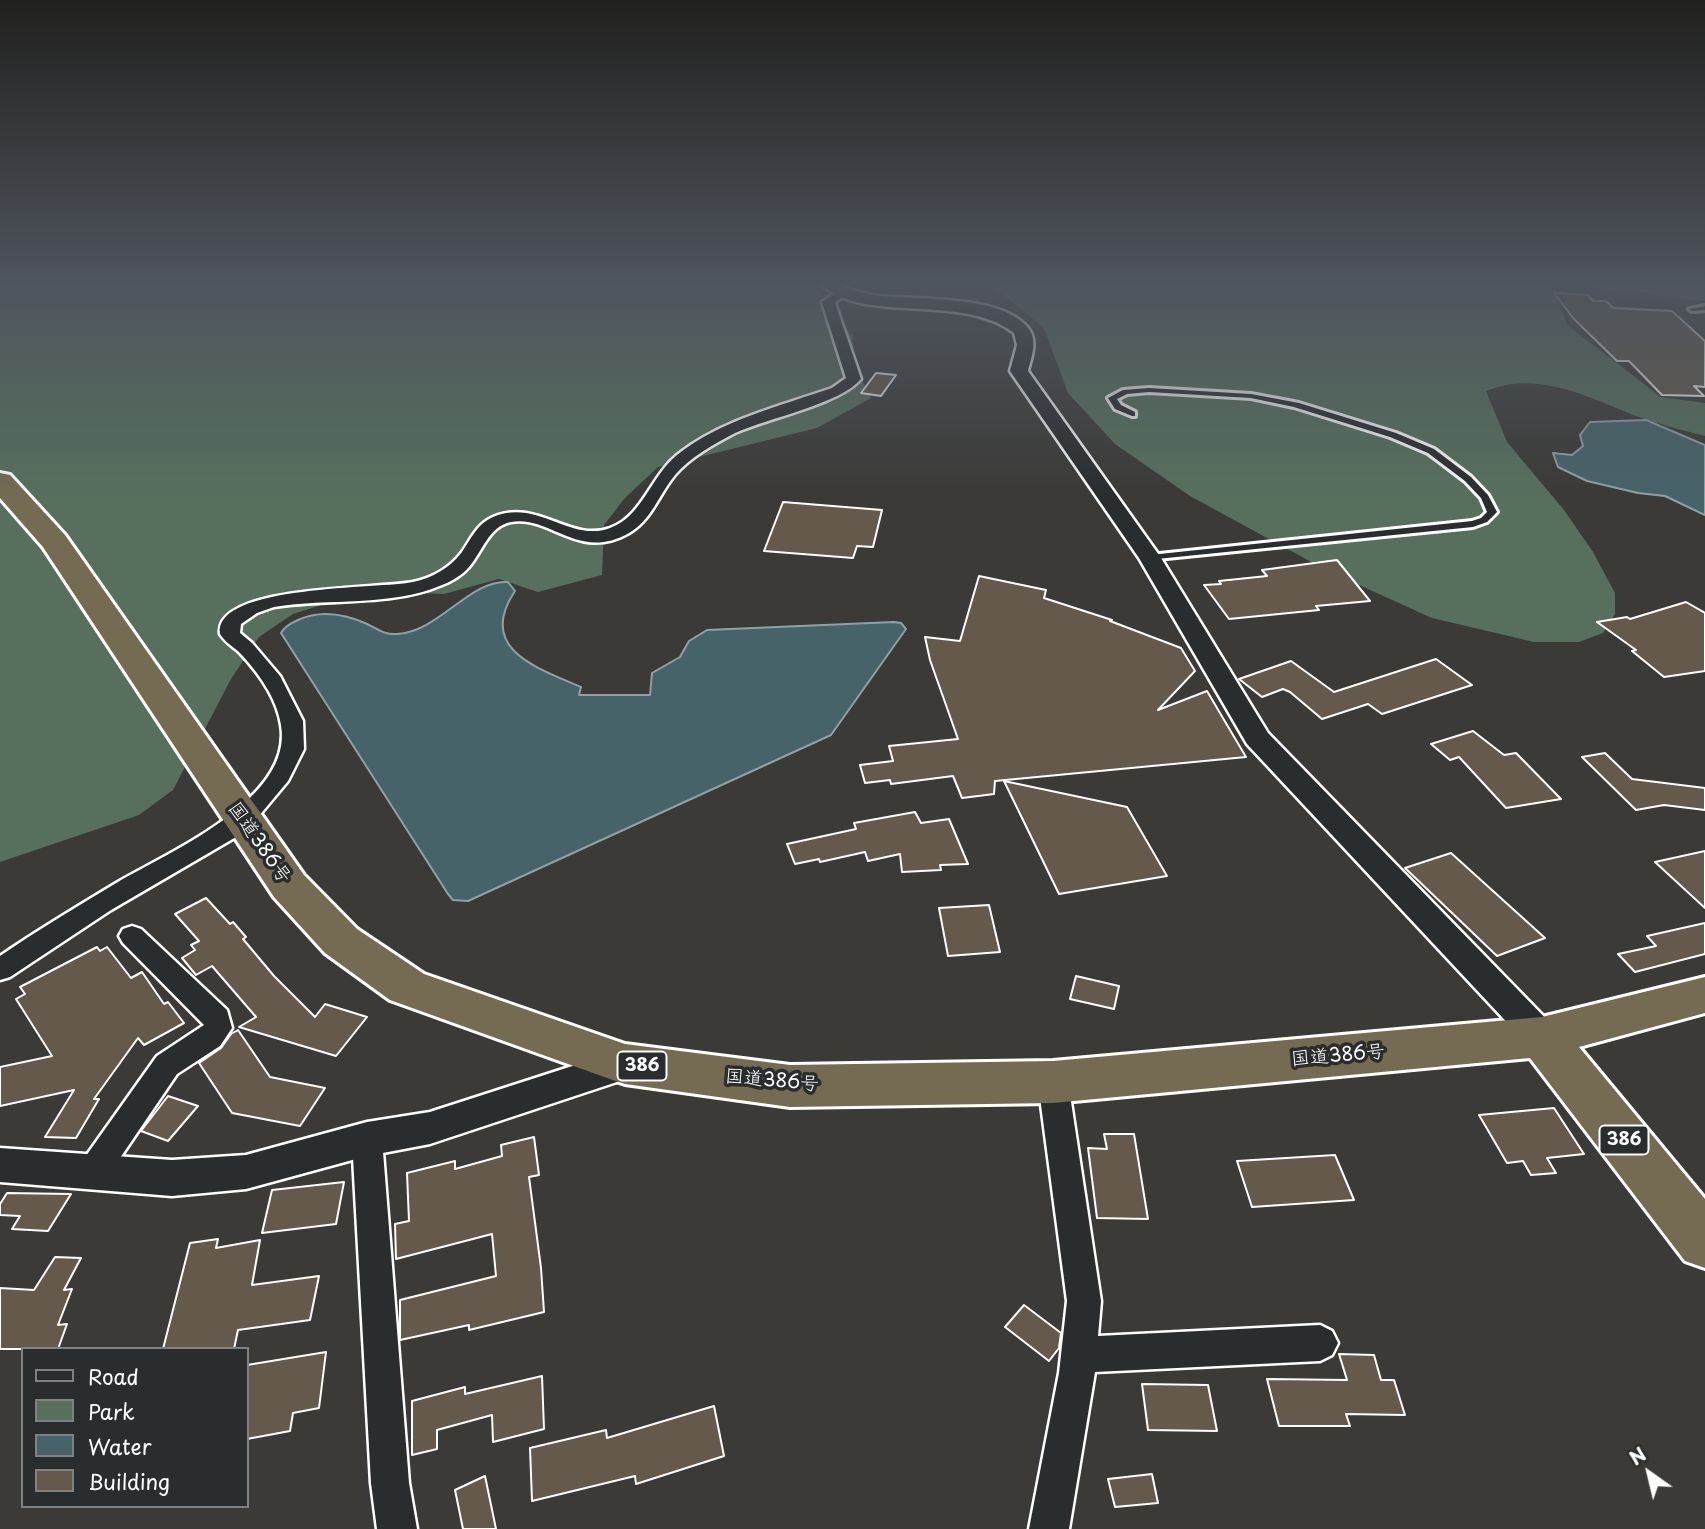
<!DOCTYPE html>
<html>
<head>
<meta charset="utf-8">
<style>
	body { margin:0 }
	#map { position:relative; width:1705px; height:1529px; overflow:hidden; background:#3b3a37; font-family:"Playpen Sans",sans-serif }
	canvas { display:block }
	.legend { position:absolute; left:21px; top:1347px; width:228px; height:161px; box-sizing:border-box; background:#2a2d2e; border:2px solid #7f8182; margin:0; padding:9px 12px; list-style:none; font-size:21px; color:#fff }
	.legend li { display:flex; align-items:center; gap:14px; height:35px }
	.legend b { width:35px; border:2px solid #7f8182 }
	.north { position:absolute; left:1614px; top:1438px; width:70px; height:70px; -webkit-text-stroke:5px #2a2d2e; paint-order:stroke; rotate:326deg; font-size:19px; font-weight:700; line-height:28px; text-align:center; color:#fff }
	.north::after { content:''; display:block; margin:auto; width:24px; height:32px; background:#fff; clip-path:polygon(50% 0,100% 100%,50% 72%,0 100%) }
</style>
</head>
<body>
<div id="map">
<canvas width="1705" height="1529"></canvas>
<ul class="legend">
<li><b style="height:9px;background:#2a2d2e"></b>Road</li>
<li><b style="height:19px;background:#56705d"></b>Park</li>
<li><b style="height:19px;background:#466369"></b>Water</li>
<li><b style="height:19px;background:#64594b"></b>Building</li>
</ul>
<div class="north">N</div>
</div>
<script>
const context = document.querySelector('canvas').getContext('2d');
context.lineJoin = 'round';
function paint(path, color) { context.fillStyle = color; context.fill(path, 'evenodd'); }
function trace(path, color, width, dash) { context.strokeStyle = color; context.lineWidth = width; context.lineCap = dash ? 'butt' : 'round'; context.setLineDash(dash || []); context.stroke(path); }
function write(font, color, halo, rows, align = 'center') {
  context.font = font + ' "Playpen Sans","Klee One",sans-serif'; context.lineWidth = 7; context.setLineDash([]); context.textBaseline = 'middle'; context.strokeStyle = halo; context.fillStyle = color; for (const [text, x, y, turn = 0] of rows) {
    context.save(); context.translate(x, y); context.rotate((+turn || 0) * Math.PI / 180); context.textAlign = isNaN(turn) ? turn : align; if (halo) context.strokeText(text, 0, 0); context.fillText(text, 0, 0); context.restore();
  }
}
paint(new Path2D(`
	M0 284H817L834 316 853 336 854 364 871 398 817 428 658 467 625 498 604 525 602 575 538 592 499 579 444 594 393 592 337 600 293 614 259 637 231 679 173 790 139 815 0 862Z
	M990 284H1553L1567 325 1661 397 1705 403V436C1686 431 1666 426 1647 420 1595 401 1541 368 1486 391L1507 442 1564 510 1593 552 1615 593V614L1603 633 1579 642H1534L1432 618 1326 570 1190 496 1115 444 1068 393 1044 328Z
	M1560 284H1705V301Z`), '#56705d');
const water = new Path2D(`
	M1646 420 1705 445V515L1665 496 1638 493 1587 481 1558 467 1553 453 1572 455 1583 446 1580 435 1590 422Z
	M508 582 515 591C476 649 537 668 581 687L579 695H650L652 673 680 657 689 641 707 630 894 622 901 623 906 629 831 735 468 901 453 900 448 894 281 633C285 626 291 623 298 620 320 610 345 614 367 624 378 629 384 635 397 634 439 632 470 579 508 582Z`);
paint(water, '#466369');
trace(water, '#90a1a5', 2);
const building = new Path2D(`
	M1554 293 1588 295 1593 301H1606L1613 308 1672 311 1705 341V387L1694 386 1704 396 1662 395 1629 361H1617L1574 319Z
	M876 373 896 375 881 396 861 393Z
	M783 502 882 510 873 547 857 546 853 558 764 551Z
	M1337 560 1370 601 1316 606 1319 610 1229 619 1204 585 1221 584 1219 581 1267 576 1262 570Z
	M979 576 1046 590 1044 598 1112 620 1110 621 1181 648 1195 671 1158 710 1207 691 1246 757 995 781 994 794 962 798 953 776 891 784 890 780 865 783 860 765 893 761 889 746 958 739 930 660 925 637 960 641Z
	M1686 602 1705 613V671L1664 677 1632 651 1636 650 1597 622 1627 617 1630 619Z
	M1436 659 1472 685 1382 714 1368 704 1322 719 1290 692 1283 689 1262 697 1239 679 1291 661 1334 692Z
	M1473 731 1504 755 1516 753 1561 799 1506 808 1459 757 1450 760 1431 744Z
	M1605 753 1632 779 1705 788V810L1664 805 1636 810 1582 757Z
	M1004 781 1127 807 1167 876 1059 894Z
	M915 812 921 823 949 819 968 864 940 865 941 870 902 872 900 854 868 861 865 852 820 862 819 859 795 864 787 844 856 829 854 823Z
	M1705 851V908L1655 862Z
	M1451 853 1545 938 1497 956 1405 868Z
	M206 898 230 924 233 922 246 937 243 939 274 976 315 1017 325 1004 367 1017 336 1056 239 1027 256 1017 212 966 196 975 182 958 195 950 191 945 199 941 175 914Z
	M989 905 1000 952 948 956 939 908Z
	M1705 923V954L1635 972 1618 954 1656 946 1647 936Z
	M97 947 100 951 107 947 131 978 142 972 164 1004 168 1002 184 1023 144 1045 138 1038 94 1099H99L76 1138 45 1137 74 1090 0 1106V1067L52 1056 16 999 25 994 20 987Z
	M1076 976 1119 986 1114 1009 1070 999Z
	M238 1030 270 1077 325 1088 300 1126 232 1113 199 1063 221 1048 231 1034Z
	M168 1096 198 1106 168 1141 141 1131Z
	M1554 1108 1584 1154 1547 1158 1556 1173 1531 1175 1523 1161 1507 1163 1479 1115Z
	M1104 1134H1134L1148 1219 1097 1218 1088 1148 1107 1149Z
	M534 1137 539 1175 529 1177 541 1268 544 1312 469 1330V1325L400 1340V1300L496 1276 492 1234 396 1259 395 1224 409 1221 407 1173 455 1161V1169L502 1156 501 1145Z
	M1335 1155 1354 1200 1252 1207 1237 1161Z
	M344 1182 336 1224 262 1233 272 1190Z
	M7 1193 71 1194 48 1231 12 1229 20 1216 0 1215V1204Z
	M218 1239 216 1248 260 1240 252 1285 319 1276 310 1320 238 1330 234 1349H163L190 1243Z
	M55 1257 81 1258 64 1290 72 1289 58 1325 67 1324 58 1349H0V1288L34 1290Z
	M1024 1305 1061 1333 1059 1348 1049 1361 1005 1327Z
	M326 1352 319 1408 293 1413 290 1431 247 1439V1365Z
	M1339 1354 1374 1355 1381 1380H1394L1405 1415 1346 1414 1350 1426H1279L1267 1379 1347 1380Z
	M542 1376 544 1429 493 1442 492 1415 437 1430V1449L412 1455V1401L465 1387V1394Z
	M1142 1384 1208 1385 1217 1431 1148 1430Z
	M714 1406 724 1456 636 1484 635 1476 532 1501 530 1448 606 1430 607 1438Z
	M1152 1474 1158 1503 1115 1507 1108 1479Z
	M485 1476 496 1529H463L455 1490Z`);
paint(building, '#64594b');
trace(building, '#fff', 2);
const service = new Path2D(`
	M1705 306V310L1692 311 1689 309Z
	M1149 388 1251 394 1299 403 1396 433 1434 449 1471 477 1488 495 1497 512 1487 522 1473 527 1147 560 1145 558 1150 555 1472 521 1481 518 1487 512 1481 498 1465 481 1428 453 1390 437 1294 407 1251 398 1149 392 1127 394 1117 399 1121 405 1135 412V416H1132L1115 409 1108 398 1123 390Z`);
const minor = new Path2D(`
	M840 289 846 293 835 303 861 379C840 404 768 418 735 433 714 444 690 457 675 475 659 494 651 521 629 533 578 562 551 515 511 522 489 526 482 552 469 567 462 575 452 581 442 585 391 607 329 598 274 607L257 613 241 624 240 633 252 643 280 676 303 721 304 749 288 781 258 817 236 837 111 910 10 977 0 980V956C38 930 78 906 118 882 169 852 294 799 281 725 277 698 258 672 239 652 232 646 225 642 220 634 213 584 382 589 413 582 432 578 450 568 462 552 471 539 477 524 493 517 538 498 570 543 610 528 642 517 651 476 677 455 721 420 780 406 832 388L846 378 822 302Z
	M132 926 141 929 227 1010 232 1028 220 1046 177 1074 103 1183 92 1187 81 1183 76 1173 81 1163 157 1056 204 1025 123 943 119 936 123 929Z
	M1053 1070 1063 1073 1068 1082 1101 1301 1098 1336 1320 1325 1332 1331 1338 1343 1332 1355 1320 1361 1095 1372 1069 1529H1029L1059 1373 1067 1301 1038 1082 1043 1073Z
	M367 1126 378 1129 382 1139 409 1483 417 1529H377L371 1483 352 1139 356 1129Z`);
const tertiary = new Path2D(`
	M821 284C840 284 854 292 873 295 914 301 1002 293 1029 329 1038 342 1031 358 1028 371L1161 558 1268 733 1554 1027 1560 1037 1554 1047 1542 1051 1530 1047 1247 744 1139 558 1010 371 1017 345 1014 333C962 292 862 325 821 284Z
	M625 1049 638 1053 643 1064 638 1075 430 1144 367 1156 246 1189 172 1196 0 1182V1148L172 1160 246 1155 367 1122 430 1112Z`);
const trunk = new Path2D(`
	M0 473 10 475 65 535 304 875 357 929 424 974 625 1044 790 1065 1053 1061 1542 1017 1705 977V1013L1579 1047 1705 1199V1268L1685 1261 1530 1058 1053 1103 790 1107 625 1084 607 1078 390 1000 325 953 274 897 43 547 0 498Z`);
trace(service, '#fff', 6);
trace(minor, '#fff', 5);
trace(tertiary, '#fff', 5);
trace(trunk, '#fff', 6);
paint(service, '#2a2d2e');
paint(minor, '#2a2d2e');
paint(tertiary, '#2a2d2e');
paint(trunk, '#746b52');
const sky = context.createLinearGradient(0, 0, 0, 498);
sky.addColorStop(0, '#20201e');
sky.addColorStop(0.57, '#4f555e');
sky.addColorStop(1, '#4f555e00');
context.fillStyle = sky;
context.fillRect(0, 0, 1705, 498);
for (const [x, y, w] of [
	[642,1066,49],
	[1624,1140,49]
]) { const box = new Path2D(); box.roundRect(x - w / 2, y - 14.5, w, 29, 5); context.fillStyle = '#2a2d2e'; context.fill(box); trace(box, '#fff', 2); }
write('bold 18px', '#fff', null, [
	["386",642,1066],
	["386",1624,1140]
]);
write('19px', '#fff', '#2a2d2e', [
	["国道386号",259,843,55],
	["国道386号",1338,1056,-5],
	["国道386号",772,1081,5]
]);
</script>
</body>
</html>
